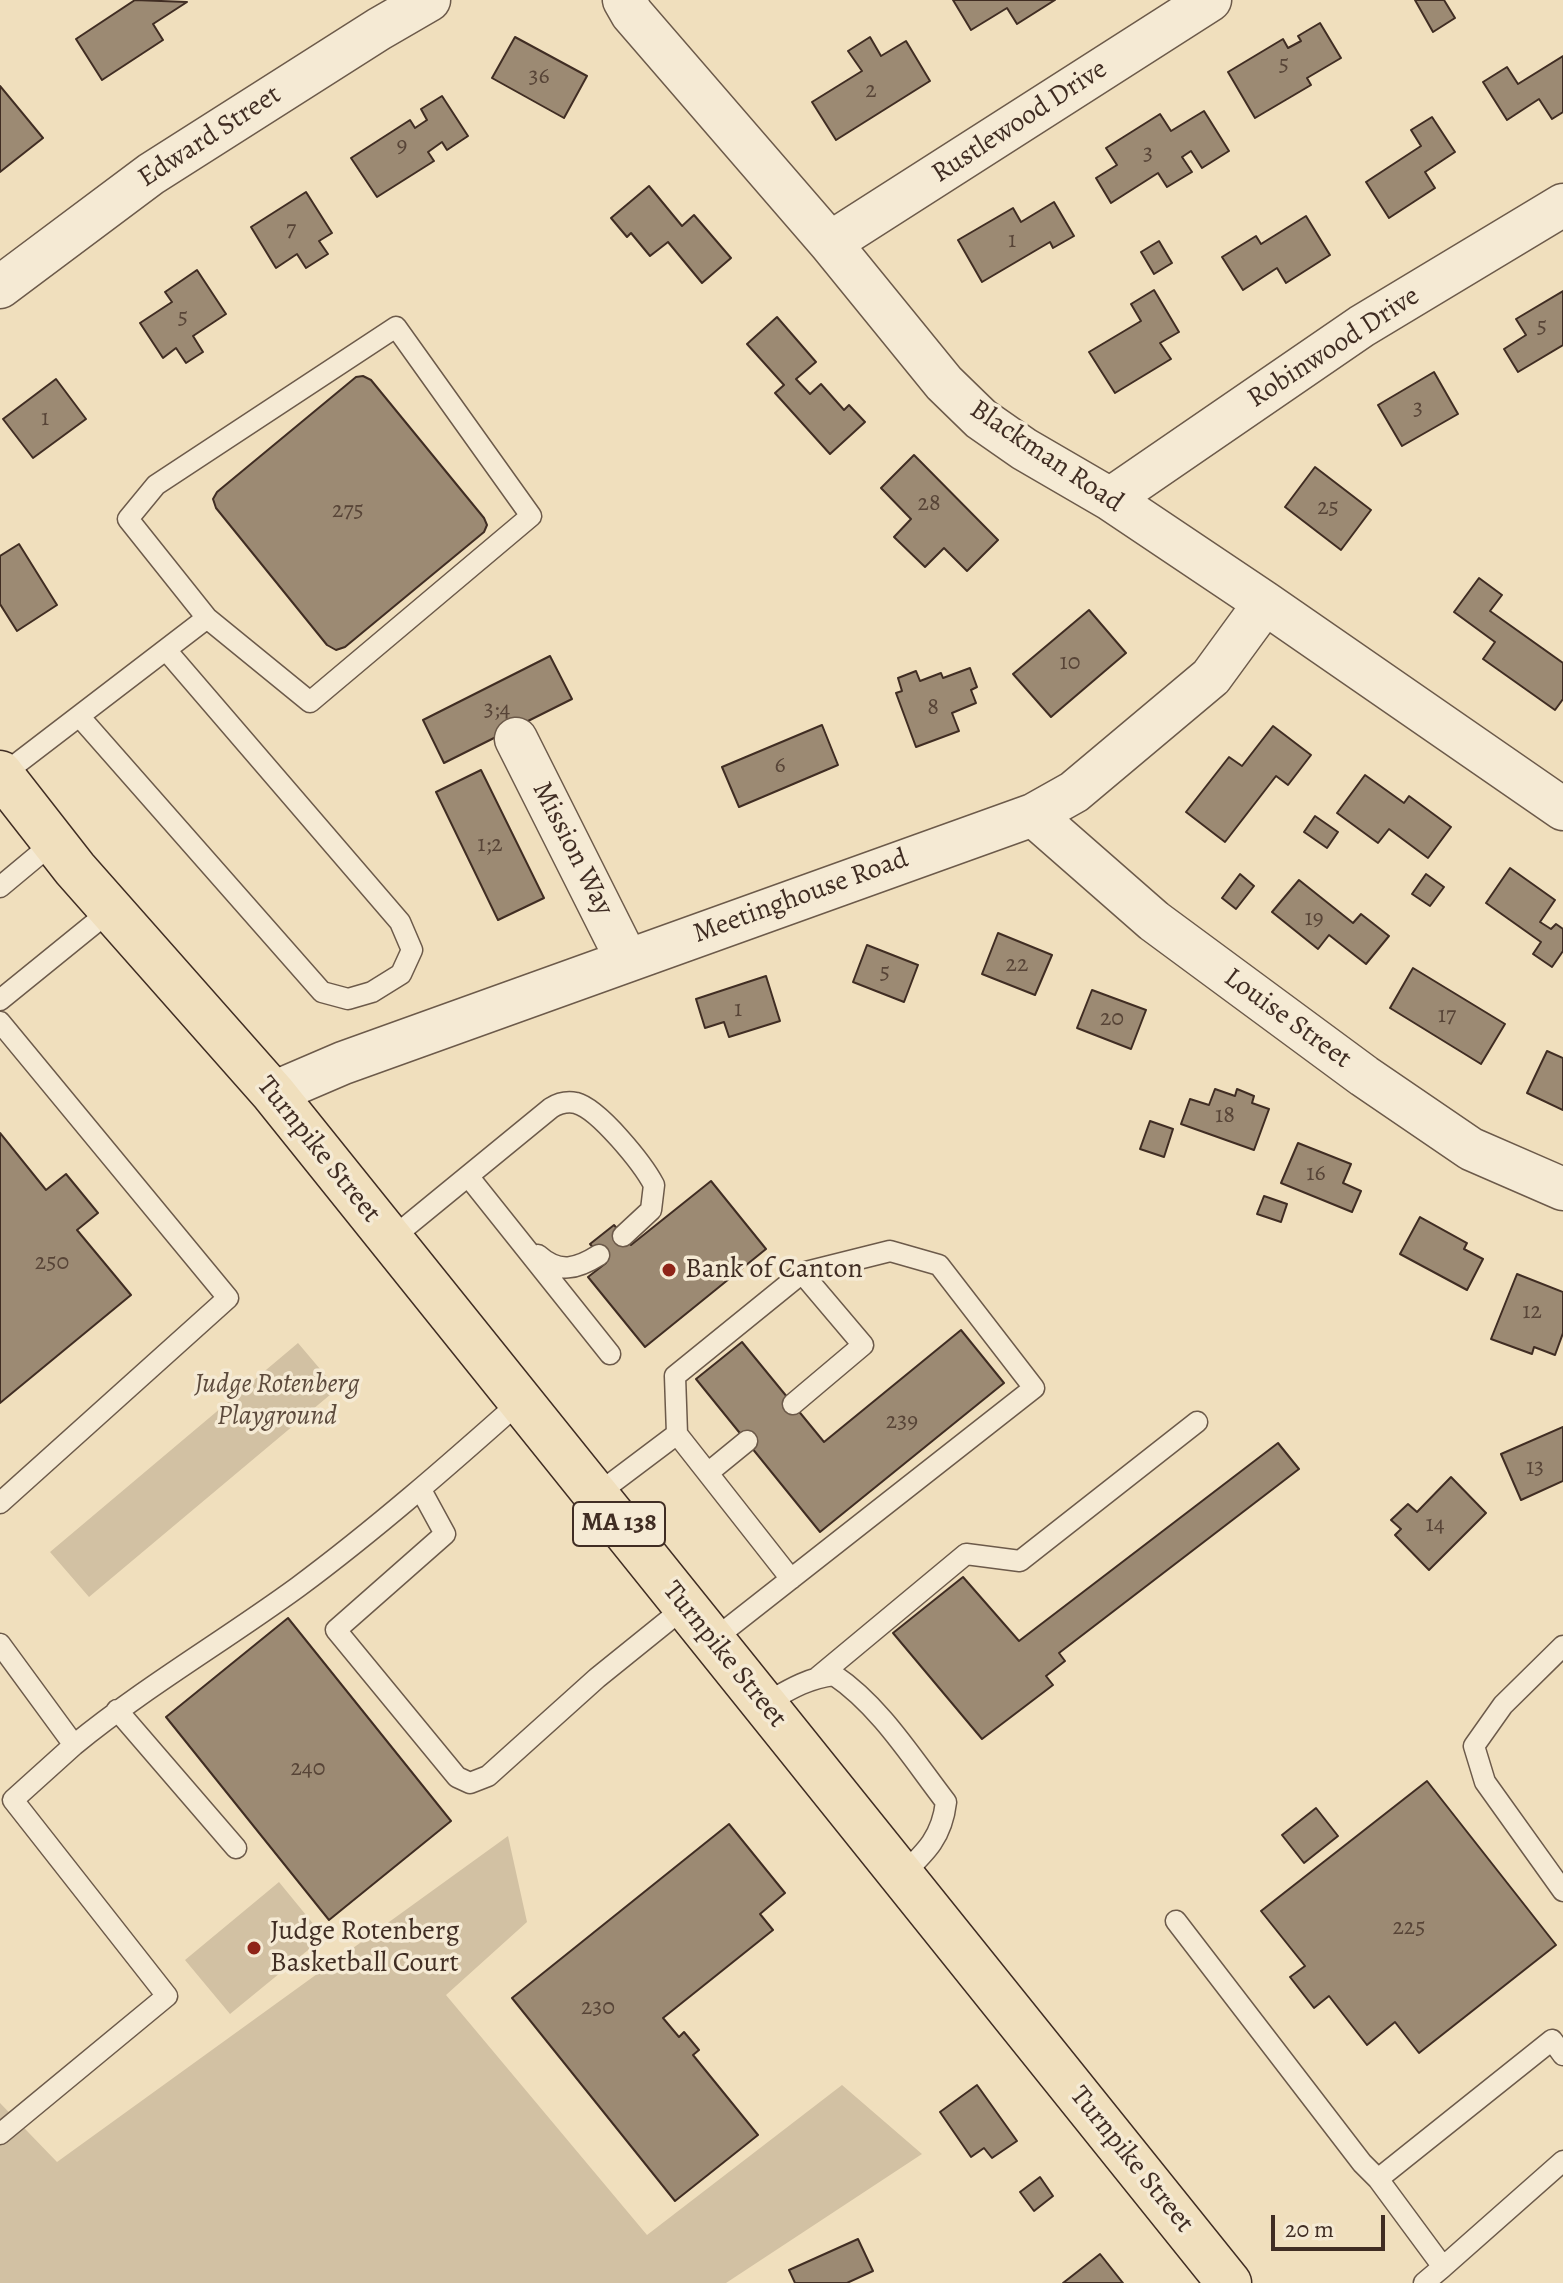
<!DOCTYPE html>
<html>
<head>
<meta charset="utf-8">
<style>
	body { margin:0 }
	#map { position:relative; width:1563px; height:2283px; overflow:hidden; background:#f0dfbd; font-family:Alegreya,serif }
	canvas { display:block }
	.scale { position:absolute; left:1271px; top:2215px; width:114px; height:36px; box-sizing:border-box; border:4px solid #402d23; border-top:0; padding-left:10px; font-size:24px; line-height:28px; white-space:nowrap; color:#402d23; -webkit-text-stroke:6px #f5ead4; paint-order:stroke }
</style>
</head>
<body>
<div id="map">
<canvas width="1563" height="2283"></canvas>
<div class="scale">20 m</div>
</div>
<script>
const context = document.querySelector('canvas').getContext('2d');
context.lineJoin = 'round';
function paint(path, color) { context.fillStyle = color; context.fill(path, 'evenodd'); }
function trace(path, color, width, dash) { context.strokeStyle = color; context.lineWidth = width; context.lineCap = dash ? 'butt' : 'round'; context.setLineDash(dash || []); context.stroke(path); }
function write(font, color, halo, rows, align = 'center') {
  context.font = font + ' Alegreya,serif'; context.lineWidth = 7; context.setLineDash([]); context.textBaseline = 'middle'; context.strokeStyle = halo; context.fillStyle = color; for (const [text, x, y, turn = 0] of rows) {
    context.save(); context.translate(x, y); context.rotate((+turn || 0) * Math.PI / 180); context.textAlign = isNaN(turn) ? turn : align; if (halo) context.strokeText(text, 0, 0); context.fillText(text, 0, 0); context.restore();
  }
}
paint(new Path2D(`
	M298 1343 337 1389 89 1597 50 1552Z
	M508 1836 527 1922 446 1995 647 2235 842 2085 922 2154 726 2283H0V2103L57 2162Z
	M279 1882 324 1937 230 2014 185 1960Z`), '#d2c1a3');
const building = new Path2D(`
	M135 0 187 2 153 24 163 40 102 80 76 39Z
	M953 0H1055L1017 24 1007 8 971 30Z
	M1415 0H1444L1455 18 1433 32Z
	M1320 23 1341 58 1307 78 1311 85 1255 118 1228 72 1283 39 1288 48 1301 41 1298 36Z
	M515 37 587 76 564 118 492 78Z
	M870 37 881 56 906 41 930 81 836 140 812 102 862 71 848 51Z
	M1563 56V112L1552 119 1539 99 1507 120 1483 82 1507 67 1518 84Z
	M0 86 43 138 0 172Z
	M442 96 468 136 447 150 442 142 428 152 434 161 377 197 351 158 410 120 415 128 427 120 421 109Z
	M1204 111 1229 151 1202 168 1191 151 1182 157 1192 172 1167 187 1158 173 1111 203 1096 178 1117 165 1106 148 1160 114 1171 131Z
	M1432 117 1455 152 1425 172 1435 188 1389 218 1366 182 1421 146 1411 130Z
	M649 186 682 226 694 215 731 258 702 283 668 242 650 256 631 233 627 237 611 218Z
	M306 192 332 233 319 241 328 254 306 268 297 254 276 268 251 227Z
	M1054 202 1074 236 1053 248 1050 242 982 282 958 240 1013 208 1021 222Z
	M1306 216 1330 255 1286 283 1277 268 1243 290 1222 257 1256 236 1261 244Z
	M1159 241 1172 263 1154 274 1141 252Z
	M197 270 226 314 193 336 203 352 186 363 176 348 163 358 140 323 172 302 165 292Z
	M1154 290 1179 332 1160 343 1171 359 1115 393 1089 352 1141 321 1131 304Z
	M1563 291V345L1518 372 1504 349 1526 335 1516 319Z
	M777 317 816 362 796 379 810 394 821 384 844 410 849 405 865 422 830 454 775 393 784 385 747 344Z
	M1434 372 1458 414 1402 446 1378 405Z
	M363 376 371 380 484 518 487 525 484 532 345 647 336 650 327 645 216 508 213 499 217 492 356 377Z
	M56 379 86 419 33 458 3 419Z
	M914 455 998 540 967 571 944 548 925 567 894 537 911 519 881 488Z
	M1315 467 1371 510 1341 550 1285 507Z
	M19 544 57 605 17 631 0 604V556Z
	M1479 578 1502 595 1490 611 1563 663V699L1555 710 1483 659 1495 642 1454 612Z
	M1089 610 1126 653 1051 717 1013 674Z
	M550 656 572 699 444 763 423 720Z
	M970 668 977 687 971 690 976 703 952 713 959 731 916 747 896 693 902 691 898 678 916 671 920 681 941 673 943 678Z
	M822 725 838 765 739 807 722 767Z
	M1273 726 1311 755 1288 785 1276 776 1225 842 1186 812 1229 757 1242 766Z
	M481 770 544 898 498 920 436 792Z
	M1365 775 1404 803 1409 796 1451 827 1428 858 1389 829 1378 843 1337 813Z
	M1315 816 1338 832 1327 848 1304 832Z
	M1510 868 1555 900 1540 922 1551 929 1556 924 1563 929V951L1552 967 1533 954 1541 942 1486 903Z
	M1240 874 1254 886 1236 909 1222 898Z
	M1426 874 1444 887 1430 906 1412 894Z
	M1299 880 1353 923 1361 914 1389 936 1366 964 1329 935 1318 949 1272 912Z
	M998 933 1052 955 1035 995 982 974Z
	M867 945 918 965 904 1002 853 982Z
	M1413 968 1505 1024 1481 1064 1390 1008Z
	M766 976 780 1021 729 1037 724 1022 705 1028 696 999Z
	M1092 990 1146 1010 1131 1049 1077 1028Z
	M1547 1051 1563 1058V1110L1527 1093Z
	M1215 1089 1235 1096 1237 1089 1254 1096 1252 1103 1269 1109 1254 1150 1181 1124 1190 1099 1209 1105Z
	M1150 1121 1173 1129 1164 1157 1140 1149Z
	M0 1133 46 1190 66 1174 98 1213 77 1230 131 1295 0 1403Z
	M1298 1143 1351 1164 1343 1183 1361 1191 1352 1212 1281 1183Z
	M711 1181 766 1249 645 1347 588 1277 606 1263 590 1244 614 1225 631 1245Z
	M1264 1196 1287 1204 1281 1222 1257 1214Z
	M1420 1217 1467 1243 1464 1249 1483 1259 1467 1290 1400 1254Z
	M1517 1274 1563 1292V1333L1555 1355 1534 1347 1532 1354 1491 1339Z
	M961 1330 1004 1383 820 1532 696 1379 742 1342 824 1442Z
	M1563 1427V1481L1521 1500 1501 1454Z
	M1278 1443 1299 1469 1059 1653 1065 1661 1046 1676 1053 1685 982 1739 893 1633 963 1577 1019 1641Z
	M1451 1477 1486 1513 1429 1570 1395 1535 1401 1529 1391 1520 1408 1504 1417 1512Z
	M288 1618 451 1821 329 1920 166 1717Z
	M1427 1781 1556 1945 1419 2053 1395 2022 1367 2045 1329 1996 1314 2008 1290 1977 1305 1966 1261 1911Z
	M1316 1808 1338 1836 1304 1863 1282 1835Z
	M729 1824 785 1893 760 1914 773 1930 663 2018 679 2037 684 2032 699 2050 693 2055 758 2135 675 2201 512 1998Z
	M977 2085 1017 2141 992 2158 984 2148 971 2157 940 2112Z
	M1040 2177 1053 2196 1034 2211 1020 2192Z
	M858 2239 873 2271 847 2283H795L789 2270Z
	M1100 2254 1123 2283H1063Z`);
paint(building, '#9c8a73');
trace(building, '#402d23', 2);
const service = new Path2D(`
	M79 716 322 992 348 999 372 992 401 974 412 950 400 922 166 650
	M2 775 207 618 128 519 156 485 396 327 531 516 310 702 207 618
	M0 887 54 842
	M0 1000 111 910
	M0 1022 228 1298 0 1503
	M468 1176 610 1354
	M391 1239 551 1108C559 1103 566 1101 576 1103 599 1109 643 1164 654 1185L651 1210 623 1236
	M538 1255C559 1274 577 1269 599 1255
	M793 1404 863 1345 802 1273
	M677 1434 791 1579
	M709 1472 747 1441
	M421 1490 445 1534 336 1630 457 1777 470 1783 488 1776 597 1678 685 1607
	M596 1495 677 1434 675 1376 802 1273 890 1251 939 1265 1034 1388 713 1640
	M0 1644 74 1745C145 1687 224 1641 298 1587 376 1529 449 1465 522 1400
	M1563 1646 1503 1705 1474 1746 1485 1782 1563 1891
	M818 1677 966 1554 1020 1561 1197 1422
	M764 1704C787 1691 807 1678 834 1675 880 1706 912 1758 946 1802 942 1837 926 1852 902 1875
	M117 1710 236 1848
	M1176 1921 1362 2163 1378 2179 1443 2267 1424 2283
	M0 2134 167 1996 13 1800 74 1745
	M1378 2179 1552 2040 1563 2055
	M1443 2267 1563 2161`);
const minor = new Path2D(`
	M624 0 632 14 830 243 944 383 981 419 1024 449 1110 499 1265 603 1563 809
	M830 243 1210 0
	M0 287 151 174 379 29 429 0
	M1110 499 1362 326 1563 205
	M516 739 627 960
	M1033 815 1154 921 1364 1076 1471 1149 1563 1189
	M273 1093 343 1063 1033 815 1074 792 1211 677 1265 603`);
const primary = new Path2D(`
	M0 773 75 869 273 1093 1229 2283`);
trace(service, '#6c5a4a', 23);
trace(minor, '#6c5a4a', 45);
trace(primary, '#402d23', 47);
trace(service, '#f5ead4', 20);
trace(minor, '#f5ead4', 42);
trace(primary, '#f0dfbd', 44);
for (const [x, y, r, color] of [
	[669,1270,8,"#8f2418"],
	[254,1948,8,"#8f2418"]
]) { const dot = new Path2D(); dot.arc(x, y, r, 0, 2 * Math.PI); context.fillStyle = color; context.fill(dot); trace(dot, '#f5ead4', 3); }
write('24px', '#574437', null, [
	["5",1284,65],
	["36",539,77],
	["2",871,91],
	["9",402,146],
	["3",1148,154],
	["7",291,230],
	["1",1012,241],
	["5",183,318],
	["5",1542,327],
	["3",1418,409],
	["1",45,419],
	["28",929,504],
	["25",1328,508],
	["275",348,511],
	["10",1070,663],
	["8",933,708],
	["3;4",497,710],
	["6",780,766],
	["1;2",490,845],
	["19",1314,919],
	["22",1017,965],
	["5",885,973],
	["1",738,1010],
	["17",1447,1016],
	["20",1112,1019],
	["18",1225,1116],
	["16",1316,1174],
	["250",52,1263],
	["12",1532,1312],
	["239",902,1422],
	["13",1535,1468],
	["14",1435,1525],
	["240",308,1769],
	["225",1409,1928],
	["230",598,2008]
]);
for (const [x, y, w] of [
	[619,1524,92]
]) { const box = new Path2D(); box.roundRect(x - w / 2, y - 22, w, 44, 6); context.fillStyle = '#f5ead4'; context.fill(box); trace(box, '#402d23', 2); }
write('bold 26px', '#402d23', null, [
	["MA 138",619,1524]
]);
write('28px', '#402d23', '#f5ead4', [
	["Rustlewood Drive",1020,122,-33],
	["Edward Street",210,137,-33],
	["Robinwood Drive",1334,348,-33],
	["Blackman Road",1046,457,34],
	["Mission Way",572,849,63],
	["Meetinghouse Road",801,897,-20],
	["Louise Street",1287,1019,36],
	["Turnpike Street",318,1150,51],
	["Turnpike Street",724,1655,51],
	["Turnpike Street",1131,2160,51]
]);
write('28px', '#402d23', '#f5ead4', [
	["Bank of Canton",685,1270],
	["Judge Rotenberg",270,1932],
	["Basketball Court",270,1964]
], 'left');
write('italic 28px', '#5d4b3d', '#f5ead4', [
	["Judge Rotenberg",277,1385],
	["Playground",277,1417]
]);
</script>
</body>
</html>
